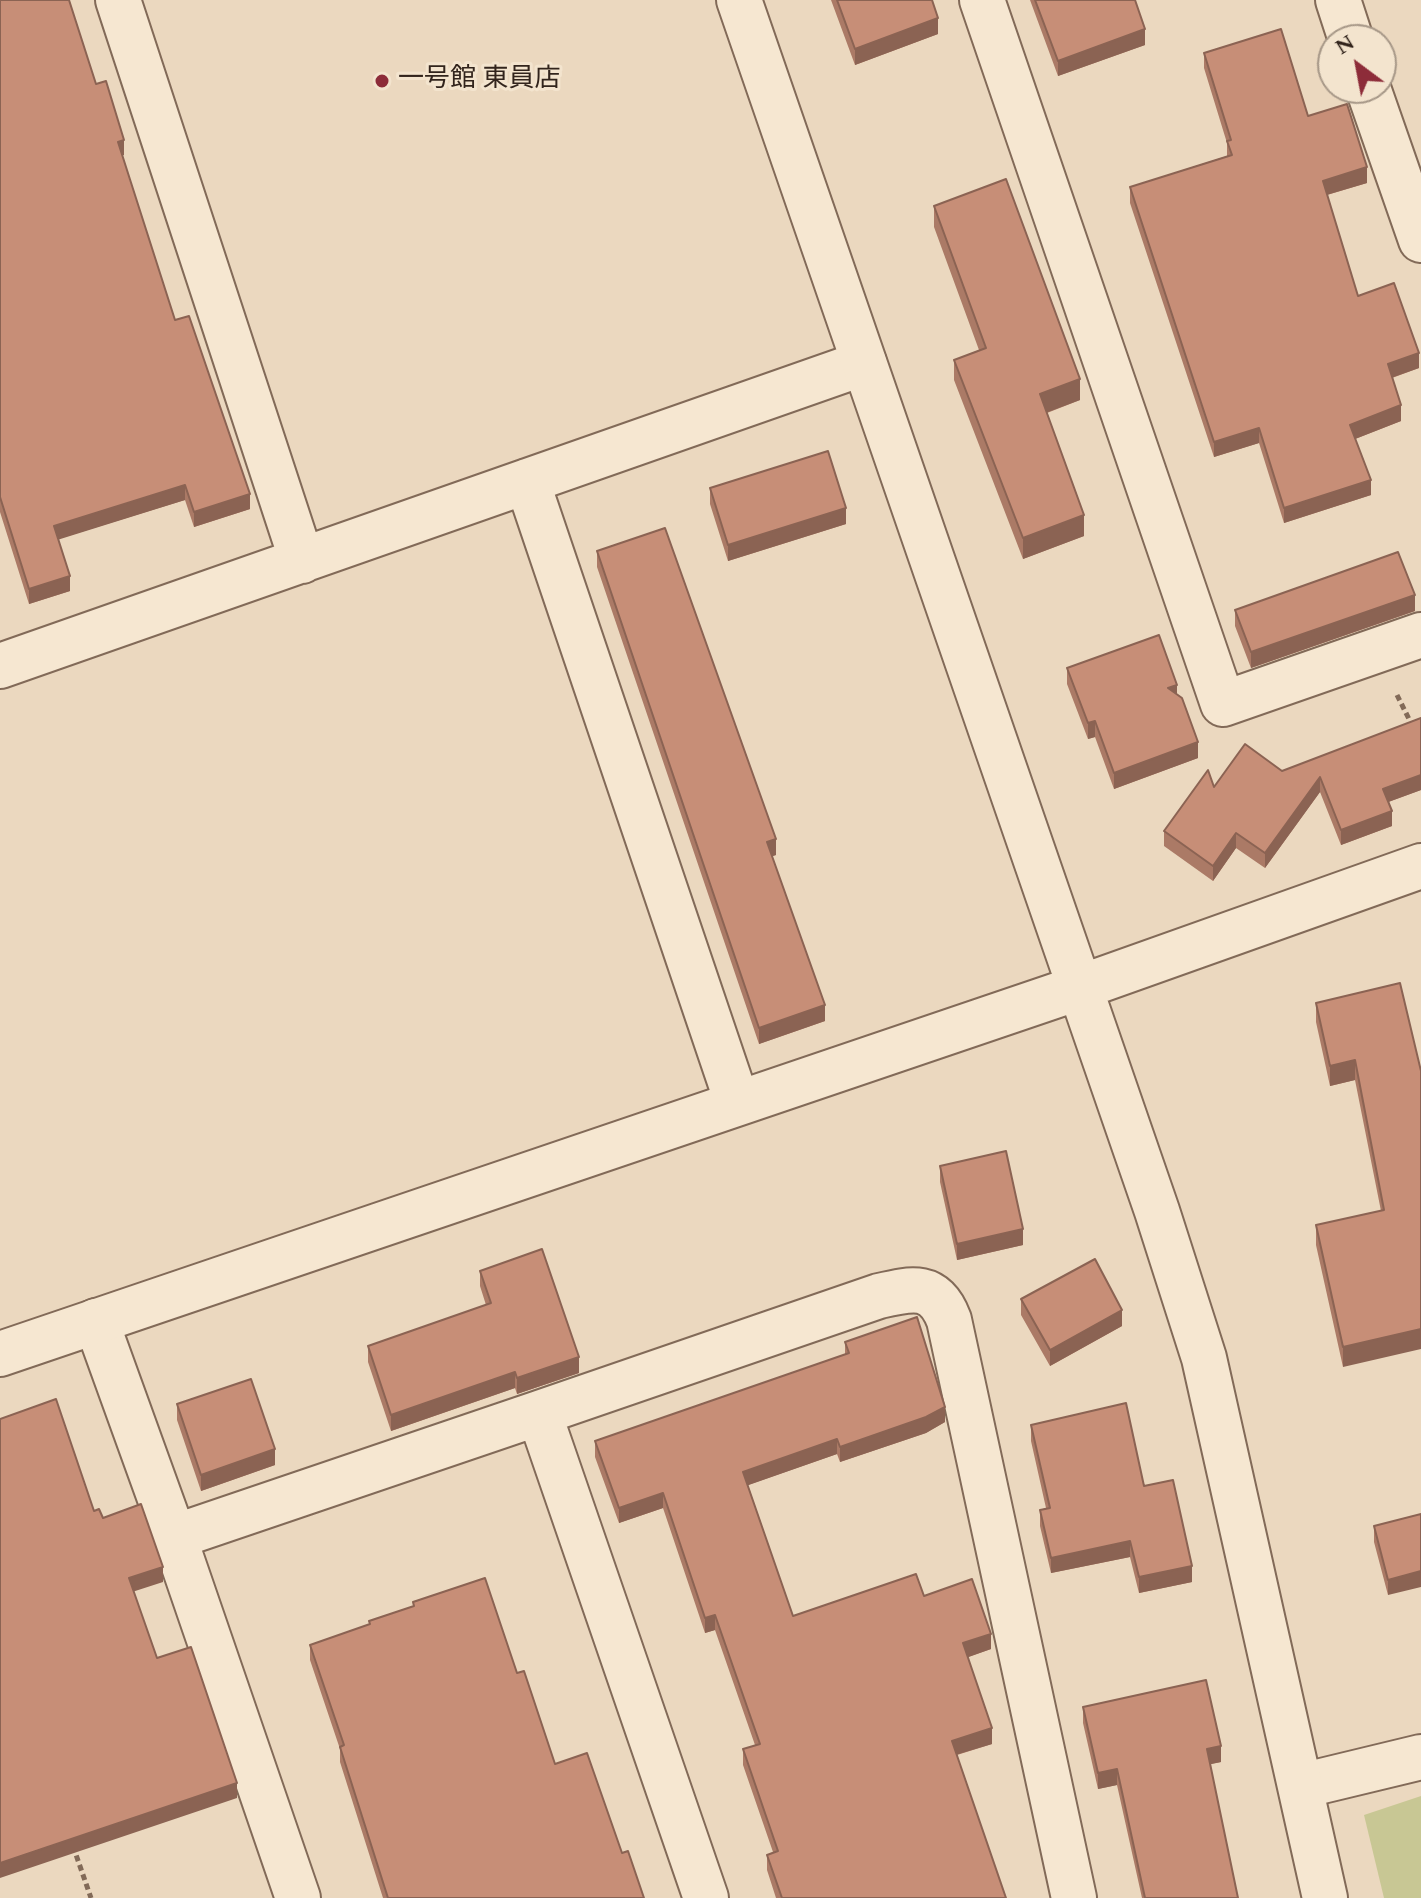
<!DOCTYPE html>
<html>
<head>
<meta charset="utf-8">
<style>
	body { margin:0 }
	#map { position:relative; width:1421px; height:1898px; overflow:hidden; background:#ebd8bf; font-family:Spectral,serif }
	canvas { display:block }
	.north { position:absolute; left:1317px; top:24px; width:80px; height:80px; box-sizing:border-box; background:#f3e4ce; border:2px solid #a69787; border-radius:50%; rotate:328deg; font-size:22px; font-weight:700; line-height:32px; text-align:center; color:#32241c }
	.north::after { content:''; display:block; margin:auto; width:28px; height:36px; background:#8d2c39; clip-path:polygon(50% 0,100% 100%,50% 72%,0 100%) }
</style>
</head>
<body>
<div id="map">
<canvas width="1421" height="1898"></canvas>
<div class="north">N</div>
</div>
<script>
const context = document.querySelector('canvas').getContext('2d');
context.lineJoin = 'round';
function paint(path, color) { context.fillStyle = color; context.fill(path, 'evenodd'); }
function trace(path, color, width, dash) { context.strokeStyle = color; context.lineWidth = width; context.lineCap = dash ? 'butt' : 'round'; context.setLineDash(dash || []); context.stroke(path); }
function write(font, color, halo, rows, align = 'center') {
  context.font = font + ' Spectral,"Noto Sans JP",serif'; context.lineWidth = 6; context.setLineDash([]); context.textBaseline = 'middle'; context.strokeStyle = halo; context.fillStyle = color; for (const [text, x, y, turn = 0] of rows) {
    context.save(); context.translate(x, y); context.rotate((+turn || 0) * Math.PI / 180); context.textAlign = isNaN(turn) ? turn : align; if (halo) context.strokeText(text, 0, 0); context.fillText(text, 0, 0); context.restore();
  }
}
paint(new Path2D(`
	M1421 1796V1898H1384L1364 1815Z`), '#c8c794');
const minor = new Path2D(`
	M118 0 302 561
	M982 0 1223 704 1421 635
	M1338 0 1351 40
	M1368 88 1421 240
	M527 481 737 1102
	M0 666 864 363
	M96 1321 174 1537 539 1413 706 1898
	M539 1413 879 1296C913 1288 935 1283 949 1320L1074 1898
	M174 1537 298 1898
	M1301 1786 1421 1757`);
const tertiary = new Path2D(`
	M739 0 1157 1211 1204 1358 1325 1898
	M0 1354 1081 987 1421 866`);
trace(minor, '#826a58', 48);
trace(tertiary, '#826a58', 48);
trace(new Path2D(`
	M1397 695 1412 725
	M73 1846 91 1898`), '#826a58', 5, [6, 4]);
trace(minor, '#f6e7d1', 44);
trace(tertiary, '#f6e7d1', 44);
paint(new Path2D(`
	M0 0 96 84 124 155H122L175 320 250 509 194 527 185 500 58 539 70 591 29 604 0 512Z
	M831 0H932L938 34 855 65Z
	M1030 0H1135L1145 45 1058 76Z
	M1204 53 1308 116 1367 183 1327 195 1358 296 1419 368 1392 378 1401 421 1355 439 1371 495 1284 523 1259 443 1214 457 1130 203V187L1227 156V143L1204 68Z
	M934 206 1080 400 1047 413 1084 536 1023 559 954 380V360L979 350 934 227Z
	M710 488 846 524 728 561 710 504Z
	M597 551 776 855 772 856 825 1021 759 1044 597 567Z
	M1235 610 1415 611 1251 668 1235 626Z
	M1067 668 1177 695 1198 758 1114 789 1095 737 1088 739 1067 684Z
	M1282 771 1421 790 1388 802 1392 826 1341 845 1320 792 1265 868 1236 848 1213 881 1164 846V831L1214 787Z
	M1316 1003 1421 1071 1343 1367 1316 1245V1225L1381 1211 1355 1080 1330 1086 1316 1022Z
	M940 1166 1023 1245 957 1260 940 1182Z
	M480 1271 579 1373 517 1394 515 1388 391 1431 368 1362V1346L486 1305 480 1286Z
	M1021 1299 1122 1326 1050 1366 1021 1315Z
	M845 1342 945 1422 926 1433 840 1462 837 1454 748 1485 793 1616 924 1596 991 1649 968 1657 992 1744 957 1755 1006 1898H776L767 1870V1855L773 1852 743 1765V1749L755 1745 715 1630 705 1633 663 1508 619 1523 595 1457V1441L845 1355Z
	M177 1404 275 1465 201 1491 177 1420Z
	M1031 1425 1144 1486 1192 1582 1139 1593 1130 1557 1051 1573 1040 1526V1510L1046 1508 1031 1441Z
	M1421 1514 1388 1595 1374 1542V1526Z
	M413 1602 517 1673 555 1764 622 1853 644 1898H383L340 1762V1749L310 1660V1645L369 1625V1621L413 1606Z
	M1083 1707 1221 1762 1210 1764 1238 1898H1142L1117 1785 1098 1789 1083 1723Z`), '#ab7a66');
paint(new Path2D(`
	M938 18V34L855 65V49Z
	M1145 29V45L1058 76V61Z
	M124 140V155L118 157V142Z
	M1367 167V183L1323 196V181Z
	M1419 353V368L1388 379V364Z
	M1080 379V400L1040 415V394Z
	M1401 405V421L1350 441V425Z
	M1259 428V443L1214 457V442Z
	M1371 480V495L1284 523V508Z
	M185 485V500L54 541V526Z
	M250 494V509L194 527V512Z
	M846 508V524L728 561V545Z
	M1084 515V536L1023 559V538Z
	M70 576V591L29 604V589Z
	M1415 595V611L1251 668V652Z
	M1177 685V701L1168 688Z
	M1095 721V737L1088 739V723Z
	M1198 742V758L1114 789V773Z
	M1421 775V790L1383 804V789Z
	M1320 777V792L1265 868V853Z
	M1392 811V826L1341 845V830Z
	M1236 833V848L1213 881V866Z
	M776 839V855L767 858V842Z
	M825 1005V1021L759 1044V1028Z
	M1355 1060V1080L1330 1086V1066Z
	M1023 1229V1245L957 1260V1244Z
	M1122 1310V1326L1050 1366V1350Z
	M1421 1329V1349L1343 1367V1347Z
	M579 1357V1373L517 1394V1378Z
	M515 1372V1388L391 1431V1415Z
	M945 1407V1422L926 1433 840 1462V1447Z
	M837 1439V1454L743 1487V1472Z
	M275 1449V1465L201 1491V1475Z
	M663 1493V1508L619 1523V1508Z
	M1130 1541V1557L1051 1573V1558Z
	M1192 1566V1582L1139 1593V1577Z
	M163 1567V1582L129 1593V1578Z
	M1421 1571V1587L1388 1595V1580Z
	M715 1615V1630L705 1633V1618Z
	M991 1634V1649L963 1659V1643Z
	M992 1728V1744L952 1756V1741Z
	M1221 1746V1762L1207 1765V1749Z
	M1117 1769V1785L1098 1789V1773Z
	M237 1783V1798L0 1878V1863Z`), '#8b6353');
const building = new Path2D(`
	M0 0H69L96 84 106 81 124 140 118 142 175 320 189 316 250 494 194 512 185 485 54 526 70 576 29 589 0 497Z
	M837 0H932L938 18 855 49Z
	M1035 0H1135L1145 29 1058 61Z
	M1281 29 1308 116 1347 104 1367 167 1323 181 1358 296 1394 283 1419 353 1388 364 1401 405 1350 425 1371 480 1284 508 1259 428 1214 442 1130 187 1232 155 1227 141 1231 140 1204 53Z
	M1006 179 1080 379 1040 394 1084 515 1023 538 954 360 986 348 934 206Z
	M828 451 846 508 728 545 710 488Z
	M665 528 776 839 767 842 825 1005 759 1028 597 551Z
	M1398 552 1415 595 1251 652 1235 610Z
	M1159 635 1177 685 1168 688 1182 698 1198 742 1114 773 1095 721 1088 723 1067 668Z
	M1421 718V775L1383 789 1392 811 1341 830 1320 777 1265 853 1236 833 1213 866 1164 831 1208 770 1214 787 1245 744 1282 771Z
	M1400 983 1421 1071V1329L1343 1347 1316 1225 1384 1210 1355 1060 1330 1066 1316 1003Z
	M1006 1151 1023 1229 957 1244 940 1166Z
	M542 1249 579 1357 517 1378 515 1372 391 1415 368 1346 491 1303 480 1271Z
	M1095 1259 1122 1310 1050 1350 1021 1299Z
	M917 1317 945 1407 926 1417 840 1447 837 1439 743 1472 793 1616 916 1574 924 1596 972 1579 991 1634 963 1643 992 1728 952 1741 1006 1898H782L767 1855 778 1851 743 1749 760 1744 715 1615 705 1618 663 1493 619 1508 595 1441 849 1353 845 1342Z
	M251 1379 275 1449 201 1475 177 1404Z
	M56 1399 94 1511 99 1509 103 1518 141 1504 163 1567 129 1578 157 1658 191 1647 237 1783 0 1863V1419Z
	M1126 1403 1144 1486 1173 1480 1192 1566 1139 1577 1130 1541 1051 1558 1040 1510 1050 1508 1031 1425Z
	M1421 1514V1571L1388 1580 1374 1526Z
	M485 1578 517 1673 524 1671 555 1764 587 1753 622 1853 628 1851 644 1898H388L340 1747 344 1745 310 1645 370 1624 369 1621 414 1606 413 1602Z
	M1206 1680 1221 1746 1207 1749 1238 1898H1145L1117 1769 1098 1773 1083 1707Z`);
paint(building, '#c78e77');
trace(building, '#8b6353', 2);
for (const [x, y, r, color] of [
	[382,81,8,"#8d2c39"]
]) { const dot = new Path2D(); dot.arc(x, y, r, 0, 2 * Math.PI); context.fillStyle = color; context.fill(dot); trace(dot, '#f3e4ce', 3); }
write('26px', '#32241c', '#f3e4ce', [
	["一号館 東員店",398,81]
], 'left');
</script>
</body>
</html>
